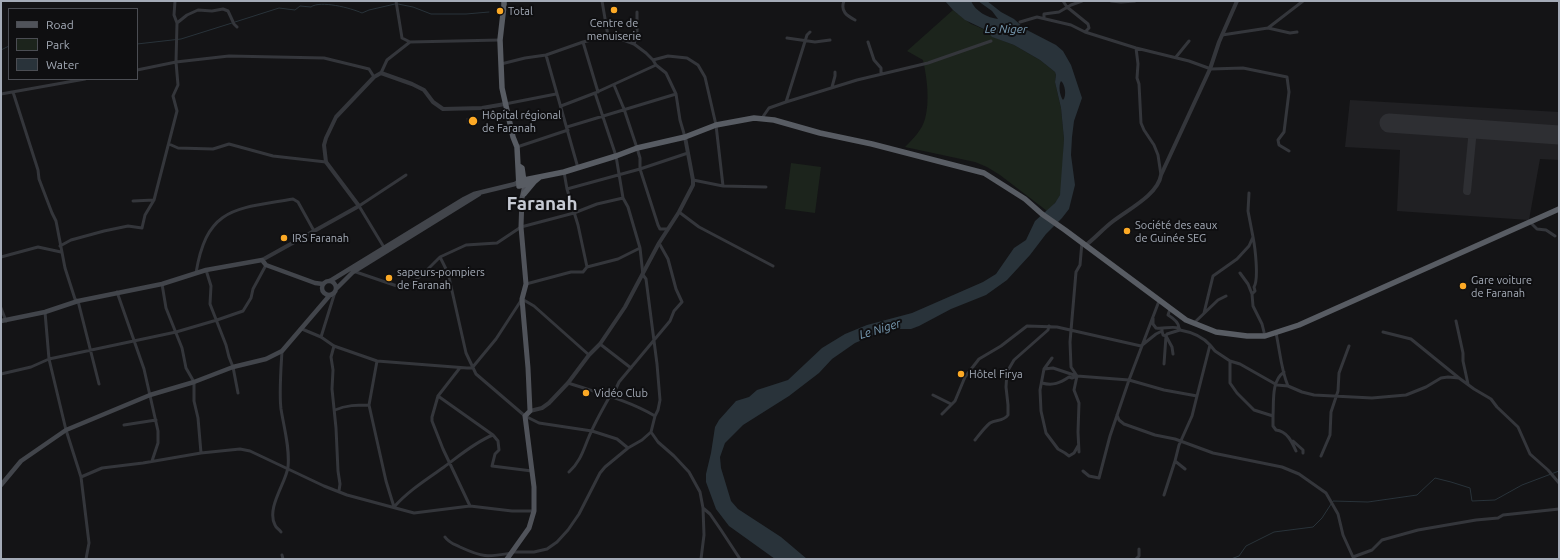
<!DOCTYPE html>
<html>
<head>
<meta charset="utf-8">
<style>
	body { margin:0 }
	#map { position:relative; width:1560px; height:560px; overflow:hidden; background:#141416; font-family:Ubuntu,sans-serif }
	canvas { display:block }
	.frame { position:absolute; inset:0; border:2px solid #a4abb7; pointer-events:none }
	.legend { position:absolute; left:8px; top:8px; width:130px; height:72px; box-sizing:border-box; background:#0f0f11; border:1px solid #4b4d53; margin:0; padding:5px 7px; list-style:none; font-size:12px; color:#a4abb7 }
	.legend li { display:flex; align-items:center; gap:8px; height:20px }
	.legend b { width:20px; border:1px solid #4b4d53 }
</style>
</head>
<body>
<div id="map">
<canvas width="1560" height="560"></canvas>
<div class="frame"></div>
<ul class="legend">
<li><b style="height:5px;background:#50535a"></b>Road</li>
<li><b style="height:11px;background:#1c241c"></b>Park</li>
<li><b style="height:11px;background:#29333a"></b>Water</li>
</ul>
</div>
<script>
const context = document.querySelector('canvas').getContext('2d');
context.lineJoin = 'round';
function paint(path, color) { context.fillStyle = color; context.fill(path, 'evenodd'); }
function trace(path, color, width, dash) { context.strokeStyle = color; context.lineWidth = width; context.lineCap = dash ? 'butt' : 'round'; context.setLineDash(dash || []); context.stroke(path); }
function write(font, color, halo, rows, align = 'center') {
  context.font = font + ' Ubuntu,sans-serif'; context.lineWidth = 4; context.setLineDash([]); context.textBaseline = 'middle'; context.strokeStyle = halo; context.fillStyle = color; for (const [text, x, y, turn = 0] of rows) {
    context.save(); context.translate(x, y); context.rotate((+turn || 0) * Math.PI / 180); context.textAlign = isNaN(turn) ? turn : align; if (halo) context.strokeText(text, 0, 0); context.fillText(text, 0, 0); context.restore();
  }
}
paint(new Path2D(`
	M1350 100 1559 112V160L1540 159 1529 220 1397 211 1400 150 1345 147Z
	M478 117 479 124H467L466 118Z`), '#202023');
paint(new Path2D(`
	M953 10 971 24 986 30 993 37 1014 45 1040 60 1055 72 1056 75 1055 82 1061 108 1064 139 1062 189C1060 198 1054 205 1047 211L1000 175 987 167 975 162 905 147C913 139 922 130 925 119 930 101 927 78 923 60L907 51Z
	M791 163 821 167 815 213 785 209Z`), '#1c241c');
paint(new Path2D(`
	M945 1H971C975 11 988 18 998 19L992 11 978 1H987L1001 12 1014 19 1025 29 1056 45 1063 51 1071 65 1082 98 1074 121 1072 137 1071 155 1075 185 1069 209 1062 218 1046 234 1030 255 1007 280 986 295 951 309 919 326 911 329H893L883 331 855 343 832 359 819 373 789 396 743 425 725 443 720 457 721 468 731 501 738 509 781 537 807 559H775L729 526 716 509 706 482V474L711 453 715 427 719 420 736 401 749 397 757 390 788 380 822 348 845 334 867 325 912 313 983 282 996 274 1014 248 1026 240 1035 221 1055 203 1060 195 1064 139 1061 108 1055 82 1056 75 1055 72 1040 60 1014 45 992 37 986 30 965 20 953 10ZM1061 81C1065 84 1067 96 1063 100 1060 96 1058 86 1061 81Z`), '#29333a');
trace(new Path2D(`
	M398 4 413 7 431 14H466L489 12
	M235 22 279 8 295 10 300 6 311 7C320 0 351 8 362 13L369 10 395 4
	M137 44 181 39 232 23
	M1 50 9 46
	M1231 559 1239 556 1246 546 1274 532 1313 527 1322 518 1333 501 1368 502 1417 495 1435 478 1451 482 1470 488 1472 501 1495 500 1522 485 1559 471`), '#29333a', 1);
trace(new Path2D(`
	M1467 191 1473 129`), '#2e2f33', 8);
trace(new Path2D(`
	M1389 123 1559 135`), '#2e2f33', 19);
trace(new Path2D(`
	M175 1 174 15 177 23
	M396 1 402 38 410 42 500 40
	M602 1 608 36 618 38 634 44 646 53 653 60 656 65 666 73 676 94 680 120 685 137
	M844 1C840 11 847 16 855 20
	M1063 1 1067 7 1088 24 1089 28 1085 32 1136 48 1189 61 1211 69 1243 68 1287 77 1289 92 1284 132 1278 140 1279 145 1289 151
	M1111 1 1121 2 1135 1
	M1044 18V14L1059 12 1071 5 1082 1
	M1020 22 1037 17 1071 25 1085 32
	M1268 28 1290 33 1297 32
	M1222 35 1268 28 1303 1
	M787 38 815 42 830 40
	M583 42 598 92
	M868 42 874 60 881 68V73
	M634 44 637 34V12
	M1136 48 1138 64 1137 78 1139 84 1141 123 1144 130 1154 145 1158 155 1161 175
	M546 55 578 168
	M1176 57 1189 41
	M653 60 668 56 687 58 698 65 705 77 716 125 723 186
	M501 64 525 58 546 55 583 42 608 36
	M137 70 176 62 229 56 324 58 369 69 374 77
	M381 73 387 60 410 42
	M614 85 624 109 637 148 640 158V169L658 225 660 229H667
	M832 87 835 76V72
	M13 92 38 170 39 179 52 213 56 221 65 268 75 299 78 301 99 384
	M1 94 85 79
	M786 102 807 35 810 32
	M505 104 556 94
	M561 106 595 93 656 65
	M177 111 173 96 178 85 176 62 177 23 187 15 198 10 212 11 223 9 228 11 234 24 237 27
	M762 118 769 108 786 102 857 80 928 63 991 41
	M567 127 676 94
	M169 144 178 148 213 149 229 144 273 156 326 162
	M517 147 568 130
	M693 180 723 186 766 187
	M567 189 640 169 688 153
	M133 201 154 200
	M679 212 699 227 773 266
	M1530 222 1537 229 1546 230 1555 236
	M142 228 145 215 154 200 177 111
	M60 246 71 240 104 231 128 226 142 228
	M385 249 359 206 406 175
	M1 257 38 247 61 252
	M440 257 448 273 466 353 476 374 525 416 539 423 592 431 617 439 628 448
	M587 267 618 259 640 248
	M206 270 211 286 210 304 226 345 229 357 233 367 238 393
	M353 271 397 286 408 287 428 269 440 257 466 245 497 243 521 227 574 213 597 204 623 198
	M196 273C207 206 236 209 293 199L298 202 314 231
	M1240 273 1248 284 1252 294 1253 306 1262 324 1265 336
	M162 284 166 308 182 348 186 368 194 382V401L198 418 201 453
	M526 284 571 272H583L587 267 578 225 567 189 564 172
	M117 292 144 369 158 431V443L152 461
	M1252 294 1255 291 1254 287C1259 279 1255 247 1253 237
	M1 308 6 321
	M1170 309 1168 315C1173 318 1179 322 1179 328
	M45 312 49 359 66 430 81 477 89 543 86 559
	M1204 313 1213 276 1237 259 1249 246 1253 237 1248 211 1249 193
	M1456 321 1463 353V361L1468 384
	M1194 323 1218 300 1226 296
	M302 329 321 337 334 346 377 361 467 368H472L496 339 522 299 534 306 589 355
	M1162 331 1163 335 1166 336 1164 364
	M1383 332 1411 339 1459 378
	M1276 333C1280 351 1281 370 1288 386L1302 392 1314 395 1372 398 1406 395 1426 387 1441 378 1448 377 1459 378 1474 389 1491 399 1497 407 1518 427 1530 454 1548 470 1559 483
	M321 337 335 292
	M600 344 631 368
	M1210 345 1215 351 1230 361 1240 364 1277 385 1288 386
	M334 346 331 357 333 370 332 389 336 428 338 471 340 484 339 491
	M1173 354 1172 347 1166 336 1167 334 1180 330
	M1052 358 1044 369 1040 390 1041 411 1046 433 1058 449 1065 453 1069 456 1074 453 1078 446
	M377 361 369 405 386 481 394 507
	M1230 361V383L1237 393 1254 410 1273 416V426L1276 430C1287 431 1292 442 1296 451
	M1044 369 1053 368 1077 376
	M1 374 31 367 49 359 176 332 217 320 243 311 251 298 253 289 266 265
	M568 383C598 393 628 400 655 416
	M1042 383C1053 386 1060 383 1069 377L1072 378 1077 376 1129 380 1159 301
	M933 395 951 404
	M438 396 459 369
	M612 397 619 382 670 321 674 311 682 302 676 289 668 259 659 243
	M335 410C346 405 357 405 369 405
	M942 414 955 401 965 377 979 359 1001 346 1027 326 1057 327 1141 346 1156 334 1162 331V329
	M1117 415 1119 420 1124 424 1155 435 1175 439 1213 453 1282 467 1299 474 1326 493 1338 514 1343 535 1353 557 1372 550 1382 540 1418 530 1476 520 1498 518 1503 515 1559 509
	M1273 416C1274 402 1271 381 1284 372
	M124 425 156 420
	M651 432 658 442 674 456 689 472 700 492 703 508 710 514 721 530 740 559
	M493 435 498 441 499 450 495 454 492 466 532 471
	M975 440C979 435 985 427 990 423 996 419 1003 422 1008 415V405L1006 387 1007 372 1014 360 1048 330 1049 326
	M1293 441 1303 450V453
	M1079 452 1078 432 1079 403 1074 390 1077 376 1071 367 1070 342 1076 272 1080 265 1082 242
	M1321 456 1330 435 1331 412 1338 391 1339 373 1349 346
	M1185 469 1175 461 1179 445 1192 416 1197 396
	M1083 471 1089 476 1099 478 1110 436 1129 380 1164 390 1197 396 1210 345C1202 336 1191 332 1180 330L1179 328C1171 326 1164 329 1156 328L1153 324V318
	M569 472C580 462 583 451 588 439 594 424 602 410 610 396
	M81 477 102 468 143 463 201 453 240 449 250 451 324 486 347 495 414 513 470 506 512 511H534
	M1164 495 1175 461
	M394 507C408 491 427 479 444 467 459 456 475 442 493 435L438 396 432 417V421L443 449 470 506
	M281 532C279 529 276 528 275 525 266 508 286 483 288 467 290 448 284 428 281 409 279 393 281 368 282 351
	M445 537C449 543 454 544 460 547 484 558 487 557 512 553
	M513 552H534L547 549 557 542 568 530 579 514 600 473 605 467 628 448 642 440 651 432 655 416 658 410 660 400 657 364 646 279 643 275 640 248 628 207 623 198 616 156 595 93
	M282 555 283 559
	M701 559 704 535 703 508
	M1136 559 1139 556V549`), '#34363b', 3);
trace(new Path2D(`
	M1086 245C1095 238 1103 229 1112 222 1127 210 1158 195 1161 175L1210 69 1219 42 1237 1
	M262 260 359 206 326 162 324 145 326 138 336 117 374 77 381 73 412 84 424 90 433 102 443 109 482 108 505 104
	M530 411 542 408 549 403 568 383 589 355 600 344 625 307 659 243 679 212 693 185V180L685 137`), '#34363b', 4);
trace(new Path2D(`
	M322 288a7 7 0 1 1 14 0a7 7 0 1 1-14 0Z
	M330 281 464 199 474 194 515 184 519 181
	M336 289 353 272 479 194
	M1 321 45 312 78 301 162 284 206 270 262 260 266 265 315 283 323 284
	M1 485 21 461 66 430 150 395 194 382 233 367 266 359 282 351 330 295`), '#42454b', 4.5);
trace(new Path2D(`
	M507 559 529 528 534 511V487L525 416 530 411 528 368 522 299 526 284 521 227 522 198 525 185`), '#50535a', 5);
trace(new Path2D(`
	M504 1V5L500 40 502 88 513 137 517 147 519 186 534 182 540 177
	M519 166 522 168 524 182
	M519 181 564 172 616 156 637 148 685 137 716 125 754 118 774 120 820 133 872 144 984 173 1025 199 1042 214 1065 230 1186 320 1216 332 1247 336H1265L1299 325 1559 209
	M524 194 534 182`), '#585c63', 5.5);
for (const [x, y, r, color] of [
	[614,10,4,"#fca925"],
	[500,11,4,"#fca925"],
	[473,121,5,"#fca925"],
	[1127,231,4,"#fca925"],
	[284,238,4,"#fca925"],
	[389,278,4,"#fca925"],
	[1463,286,4,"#fca925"],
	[961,374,4,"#fca925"],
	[586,393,4,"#fca925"]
]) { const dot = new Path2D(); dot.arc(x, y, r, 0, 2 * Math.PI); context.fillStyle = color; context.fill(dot); trace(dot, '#0f0f11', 1.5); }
write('11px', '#a4abb7', '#0f0f11', [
	["Total",508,11],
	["Centre de",614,23,"center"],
	["menuiserie",614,36,"center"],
	["Hôpital régional",482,115],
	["de Faranah",482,128],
	["Société des eaux",1135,225],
	["de Guinée SEG",1135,238],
	["IRS Faranah",292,238],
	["sapeurs-pompiers",397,272],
	["de Faranah",397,285],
	["Gare voiture",1471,280],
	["de Faranah",1471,293],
	["Hôtel Firya",969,374],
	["Vidéo Club",594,393]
], 'left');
write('italic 12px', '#799cb4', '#0f0f11', [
	["Le Niger",1006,29],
	["Le Niger",880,329,-17]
]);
write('bold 19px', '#c6cad3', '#0f0f11', [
	["Faranah",542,204]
]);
</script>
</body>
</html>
